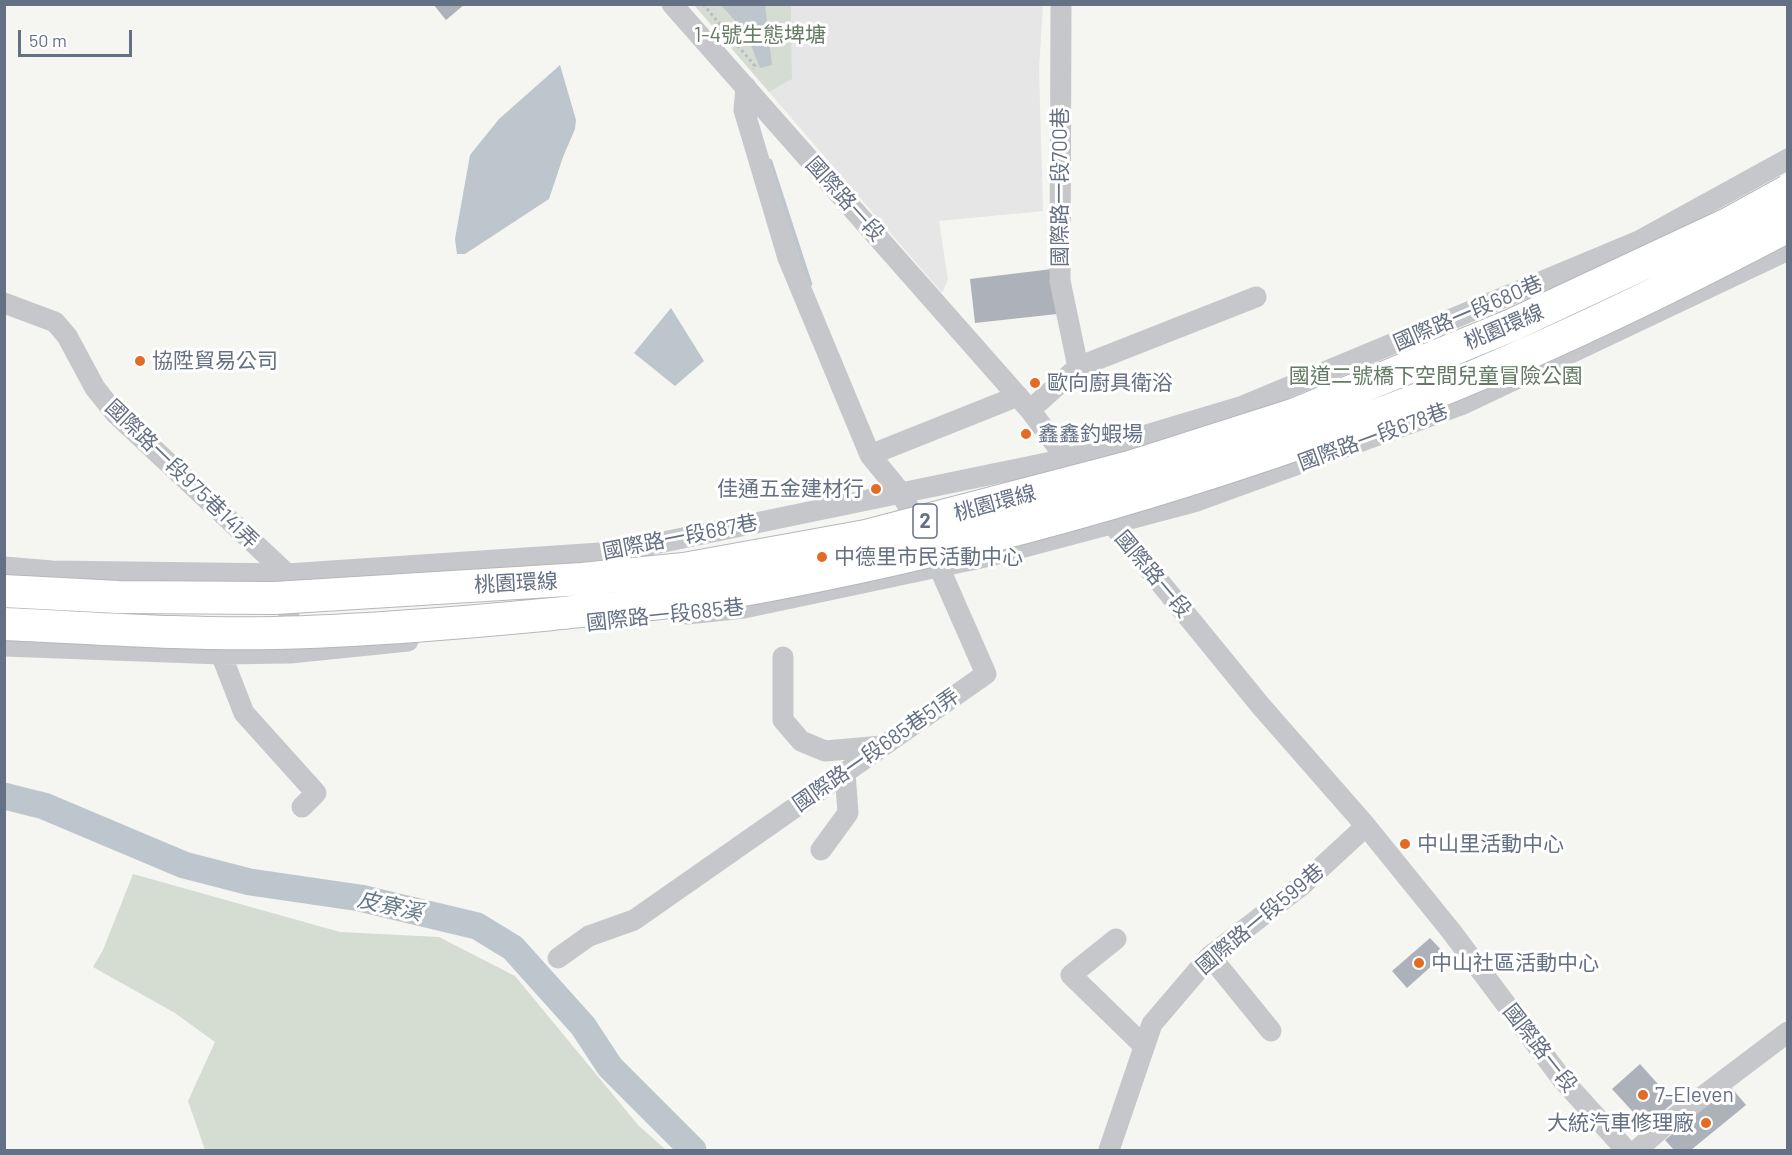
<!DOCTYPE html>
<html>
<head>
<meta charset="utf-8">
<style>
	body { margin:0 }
	#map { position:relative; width:1792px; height:1155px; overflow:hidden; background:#f5f5f1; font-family:Barlow,sans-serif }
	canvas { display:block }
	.frame { position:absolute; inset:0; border:6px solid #647083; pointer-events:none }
	.scale { position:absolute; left:18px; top:30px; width:114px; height:27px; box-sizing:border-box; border:3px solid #647083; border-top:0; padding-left:8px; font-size:18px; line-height:21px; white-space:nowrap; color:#647083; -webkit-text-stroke:4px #fff; paint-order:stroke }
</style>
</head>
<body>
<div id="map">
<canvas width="1792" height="1155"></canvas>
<div class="frame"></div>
<div class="scale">50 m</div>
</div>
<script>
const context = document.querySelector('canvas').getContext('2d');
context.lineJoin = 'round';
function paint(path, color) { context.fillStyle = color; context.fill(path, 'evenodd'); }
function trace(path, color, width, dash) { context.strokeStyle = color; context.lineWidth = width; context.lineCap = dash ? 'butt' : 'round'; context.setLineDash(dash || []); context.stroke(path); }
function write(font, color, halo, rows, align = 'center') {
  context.font = font + ' Barlow,"Noto Sans TC",sans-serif'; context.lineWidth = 6; context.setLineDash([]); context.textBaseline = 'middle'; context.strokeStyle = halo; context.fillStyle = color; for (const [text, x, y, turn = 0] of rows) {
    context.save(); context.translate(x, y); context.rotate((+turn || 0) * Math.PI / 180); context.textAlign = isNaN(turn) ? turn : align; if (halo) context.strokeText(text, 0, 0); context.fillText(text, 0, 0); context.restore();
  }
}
paint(new Path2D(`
	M791 5H1043L1039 69 1043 211 939 221 948 280 942 293 769 92 792 79Z`), '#e5e6e5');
paint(new Path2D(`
	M694 5H791L792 79 769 92Z
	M133 874 340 932 439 937 515 976 638 1125 666 1150H205L188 1101 215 1042 175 1013 93 967 103 950Z`), '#d5dcd2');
paint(new Path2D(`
	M721 5H765L772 65 760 68 746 33Z
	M560 65 576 120 575 129 563 157 549 199 465 254H457L455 239 470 155 499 119Z
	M671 308 704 361 675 386 634 353Z`), '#bec6cd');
trace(new Path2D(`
	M770 161 810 284`), '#bec6cd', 4.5);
trace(new Path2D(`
	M4 796 44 806 184 865 250 882 360 898 477 926 513 948 583 1026 610 1067 693 1150`), '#bec6cd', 27);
paint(new Path2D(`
	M433 4H465L446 20Z
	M1052 269 1057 314 975 323 970 279Z
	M1430 938 1445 954 1407 988 1392 971Z
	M1640 1064 1674 1102 1646 1126 1612 1089Z
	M1730 1086 1746 1105 1691 1150H1674L1665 1140Z`), '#adb2ba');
trace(new Path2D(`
	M703 4 755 66 753 69`), '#bcbdc0', 3, [3, 3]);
trace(new Path2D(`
	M672 4 1030 410 1074 469
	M1061 4 1060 281 1078 367
	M4 303 55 322 67 336 95 388 115 413 287 574
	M1030 410 1078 367 1256 297
	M870 455 1018 396
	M1105 515 1260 705 1366 826 1451 931 1562 1079 1626 1150
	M4 567 52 571 287 574 615 552 1066 459 1243 406 1639 241 1788 159
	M288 584 290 653 408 641
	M687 614 744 608 990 556 1197 501 1461 405 1788 250
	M4 646 221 654 290 653
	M221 654 244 713 316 793 302 807
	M783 657V720L801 741 825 751 882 746
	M821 850 848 813 845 772
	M1116 939 1071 975 1144 1046
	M1210 956 1271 1031
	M558 958 589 936 634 920 986 674 939 567 901 493 870 455 788 258 744 110 746 87
	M1109 1150 1152 1024 1210 956 1301 886 1366 826
	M1637 1150 1665 1125 1788 1032`), '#c5c7cb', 21);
const highwayBridge = new Path2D(`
	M4 591 118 597 275 598 582 579 684 569 866 536 1130 467 1293 415 1512 325 1728 224 1788 191
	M4 624C94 628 185 635 274 633 367 631 460 623 553 614 599 609 646 606 691 599 916 562 1142 501 1356 423 1504 369 1648 300 1788 226`);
trace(highwayBridge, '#b5b7bb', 34, []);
trace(highwayBridge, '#fff', 32);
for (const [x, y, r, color] of [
	[140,361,6,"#e46b23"],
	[1035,383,6,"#e46b23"],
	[1026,434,6,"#e46b23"],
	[876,489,6,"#e46b23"],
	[822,557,6,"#e46b23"],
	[1405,844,6,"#e46b23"],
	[1419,963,6,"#e46b23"],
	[1643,1095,6,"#e46b23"],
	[1706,1123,6,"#e46b23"]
]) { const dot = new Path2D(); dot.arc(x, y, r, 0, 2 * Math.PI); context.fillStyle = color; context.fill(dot); trace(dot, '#fff', 2); }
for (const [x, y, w] of [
	[925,521,24]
]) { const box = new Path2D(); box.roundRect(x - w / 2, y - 17, w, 34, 4.5); context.fillStyle = '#fff'; context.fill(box); trace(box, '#647083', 1.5); }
write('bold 20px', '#647083', null, [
	["2",925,521]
]);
write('21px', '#647a63', '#fff', [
	["1-4號生態埤塘",760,35],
	["國道二號橋下空間兒童冒險公園",1436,376]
]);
write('21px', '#647083', '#fff', [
	["國際路一段700巷",1060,187,-90],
	["國際路一段",845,199,48],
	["國際路一段680巷",1468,313,-23],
	["桃園環線",1504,327,-23],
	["國際路一段678巷",1373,437,-20],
	["國際路一段975巷141弄",182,474,44],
	["桃園環線",995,503,-15],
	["國際路一段687巷",680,537,-11],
	["國際路一段",1153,574,50],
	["桃園環線",516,583,-3],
	["國際路一段685巷",665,615,-6],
	["國際路一段685巷51弄",876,750,-35],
	["國際路一段599巷",1260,919,-40],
	["國際路一段",1540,1048,52]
]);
write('21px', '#647083', '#fff', [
	["協陞貿易公司",152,361],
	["歐向廚具衛浴",1047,383],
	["鑫鑫釣蝦場",1038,434],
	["佳通五金建材行",864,489,"right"],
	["中德里市民活動中心",834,557],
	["中山里活動中心",1417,844],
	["中山社區活動中心",1431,963],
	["7-Eleven",1655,1095],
	["大統汽車修理廠",1694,1123,"right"]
], 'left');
write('italic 22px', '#647986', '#fff', [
	["皮寮溪",390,906,13]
]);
</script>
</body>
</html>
